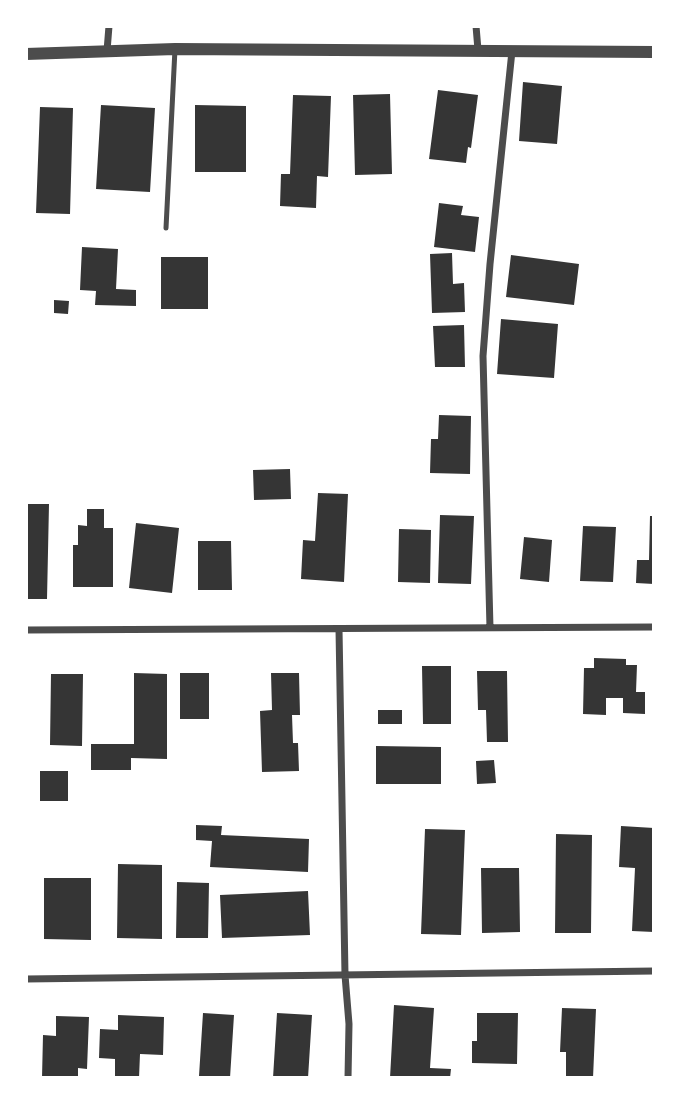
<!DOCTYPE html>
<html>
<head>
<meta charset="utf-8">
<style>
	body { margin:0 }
	#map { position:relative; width:680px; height:1104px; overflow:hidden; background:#fff; font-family:"Roboto Condensed",sans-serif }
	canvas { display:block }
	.frame { position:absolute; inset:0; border:28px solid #fff; pointer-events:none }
</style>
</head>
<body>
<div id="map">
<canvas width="680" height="1104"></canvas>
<div class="frame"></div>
</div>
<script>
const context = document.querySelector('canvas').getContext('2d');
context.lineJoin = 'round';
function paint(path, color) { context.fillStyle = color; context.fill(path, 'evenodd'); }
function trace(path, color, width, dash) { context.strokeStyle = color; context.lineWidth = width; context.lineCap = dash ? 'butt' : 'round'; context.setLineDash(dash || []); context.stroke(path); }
paint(new Path2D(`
	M523 82 562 86 557 144 519 141Z
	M438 90 478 95 471 148 468 147 466 163 429 159Z
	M390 94 392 174 355 175 353 95Z
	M293 95 331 96 328 177 317 176 316 208 280 206 281 174H290Z
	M101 105 155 108 150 192 96 189Z
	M195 105 246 106V172H195Z
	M40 107 73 108 70 214 36 213Z
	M439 203 463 206 461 215 479 217 475 252 434 247Z
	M82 247 118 249 116 289 136 290V306L95 305 96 291 80 290Z
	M452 253 453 284 464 283 465 312 432 313 430 254Z
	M511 255 579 264 574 305 506 297Z
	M161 257H208V309H161Z
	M54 300 69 301 68 314 54 313Z
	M501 319 558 324 554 378 497 374Z
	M464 325 465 367H435L433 326Z
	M439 415 471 416 470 474 430 473 431 439H438Z
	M290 469 291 499 254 500 253 470Z
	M318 493 348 494 344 582 301 579 303 540 315 541Z
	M26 504H49L47 599H26Z
	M87 509H104V528H113V587H73V545H78V525L87 526Z
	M440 515 474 516 471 584 438 583Z
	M650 516H654V584L636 583 637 560H649Z
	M136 523 179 528 172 593 129 588Z
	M583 526 616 527 613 582 580 581Z
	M399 529 431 530 430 583 398 582Z
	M524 537 552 540 549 582 520 579Z
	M198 541H231L232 590H198Z
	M594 658 626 659V665H637L636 692H645V714L623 713V698H606V715L583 714 584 668H594Z
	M422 666H451V724H423Z
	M477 671H507L508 742H487L486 710H478Z
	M134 673 167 674V759L131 758V770H91V744H134Z
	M180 673H209V719H180Z
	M271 673H299L300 715H292L293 743H298L299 771 262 772 260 711 272 710Z
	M51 674H83L82 746 50 745Z
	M378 710H402V724H378Z
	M376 746 441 747V784H376Z
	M494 760 496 783 477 784 476 761Z
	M40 771H68V801H40Z
	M196 825 222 826 221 835 309 839 308 872 210 867 212 841 196 840Z
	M621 826 654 828V932L632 931 635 868 619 867Z
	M425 829 465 830 461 935 421 934Z
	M556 834 592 835 591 933H555Z
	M118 864 162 865V939L117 938Z
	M481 868H519L520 932 482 933Z
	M44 878H91V940L44 939Z
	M177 882 209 883 208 938H176Z
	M308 891 310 935 222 938 220 895Z
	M394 1005 434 1008 430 1068 451 1069 450 1078H390Z
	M562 1008 596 1009 593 1078H566V1052H560Z
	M203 1013 234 1015 230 1078 199 1076Z
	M277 1013 312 1015 308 1078H273Z
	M477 1013H518L517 1064 472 1063V1041H477Z
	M118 1015 164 1017 163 1055 140 1054 139 1078H115V1059L99 1058 100 1029 118 1030Z
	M56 1016 89 1017 87 1069 78 1068V1078H42L43 1035 56 1036Z`), '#353535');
trace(new Path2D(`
	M166 228 175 49`), '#4c4c4c', 5);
trace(new Path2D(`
	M476 26 478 50
	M107 51 109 26
	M490 628 483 356 490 264 512 51
	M339 629 345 975 349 1024 348 1078
	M26 630 654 627
	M26 979 654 971`), '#4c4c4c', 7);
trace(new Path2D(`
	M26 54 175 49 654 52`), '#4c4c4c', 12);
</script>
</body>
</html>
